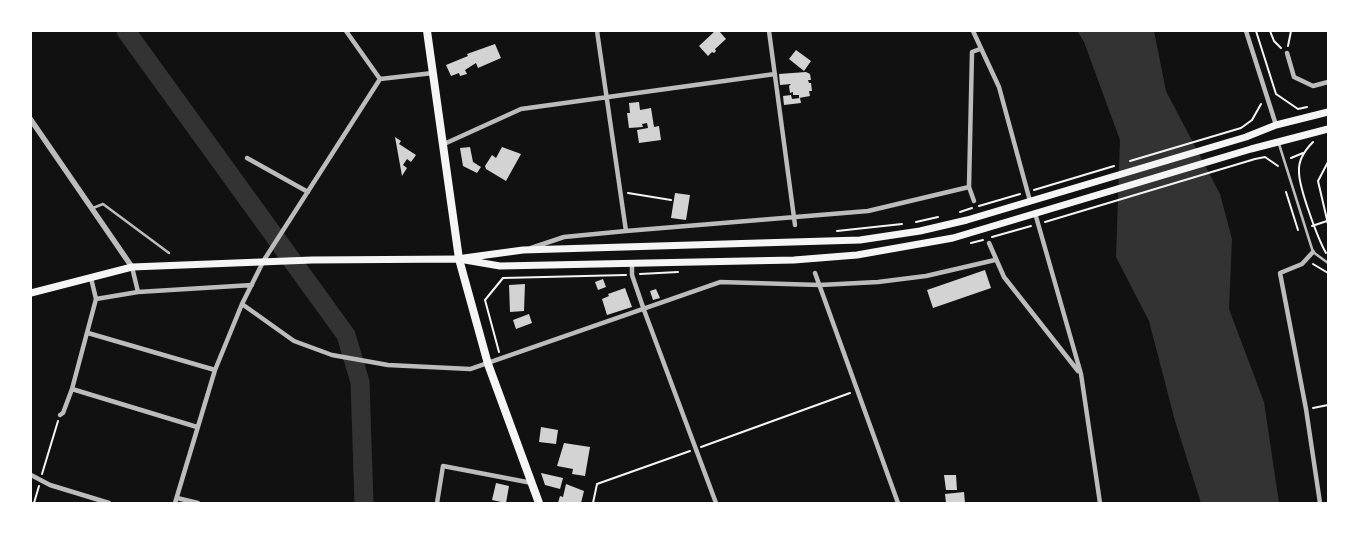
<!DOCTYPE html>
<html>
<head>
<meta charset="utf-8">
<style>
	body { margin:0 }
	#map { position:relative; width:1359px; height:534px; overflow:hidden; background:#111; font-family:Lora,serif }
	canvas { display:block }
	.frame { position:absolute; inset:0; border:32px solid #fff; pointer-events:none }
</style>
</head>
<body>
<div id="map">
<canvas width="1359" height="534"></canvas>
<div class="frame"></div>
</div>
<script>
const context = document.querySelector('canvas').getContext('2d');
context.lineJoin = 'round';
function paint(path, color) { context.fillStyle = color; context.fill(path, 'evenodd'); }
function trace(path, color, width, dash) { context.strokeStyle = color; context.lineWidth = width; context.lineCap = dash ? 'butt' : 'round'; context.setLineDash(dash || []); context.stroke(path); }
paint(new Path2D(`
	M1077 31H1154L1166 91 1220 194 1232 239 1229 309 1264 402 1279 503H1201L1175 421 1149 321 1116 257 1120 140 1084 42Z`), '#333');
trace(new Path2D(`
	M126 31 346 335 360 382 364 503`), '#333', 19);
paint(new Path2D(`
	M715 31H719L726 39 715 49 716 51 714 53 712 52 708 56 699 46Z
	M495 44 501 58 478 68 476 63 465 70 467 74 460 76 459 73 451 76 446 65 468 56 467 54Z
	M796 50 811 61 804 71 789 59Z
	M806 72 810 74 811 80H808L809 83H811L812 91H809L810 96 799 98V95H793V92L790 93 789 86 791 84 780 85 779 74Z
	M791 95 792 99 800 98 801 103 784 105 783 96Z
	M639 102 640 110 651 108 654 127 659 126 661 140 639 143 637 130 648 128 647 123 642 124 643 127 629 128 627 113H630L629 103Z
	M395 137 401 141 399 144 416 155 411 162 407 159 403 165 407 168 402 176Z
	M470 147 473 162 481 167 477 173 463 166 460 148Z
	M502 147 521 154 506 181 486 169 485 166 492 155 496 158Z
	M675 193 690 195 686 220 671 218Z
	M985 270 991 288 933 308 927 290Z
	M603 279 606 287 598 290 595 282Z
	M525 284 524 311 510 312 509 285Z
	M625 288 632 307 607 315 602 299 609 296 608 294Z
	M656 289 660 298 653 300 650 291Z
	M529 314 532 323 516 329 513 320Z
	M541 427 558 430 556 444 539 442Z
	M564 443 590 447 585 476 572 474 573 469 557 466Z
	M541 473 563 478 560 489 545 485Z
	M944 475H956L957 490H946Z
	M496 483 509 486 506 503 492 500Z
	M566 484 584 491 581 503H558L560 496 563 497Z
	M964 492 965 503H946L945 494Z`), '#d3d3d3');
trace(new Path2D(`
	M1256 31 1276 94 1298 109 1307 107
	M1270 31 1274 41 1281 48
	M1288 46 1291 31
	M1313 142C1305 150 1298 160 1299 172 1299 188 1318 239 1326 253
	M1291 158 1303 153
	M1130 161 1241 128 1252 120 1261 104
	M1328 162 1318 181 1328 224
	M1034 190 1114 166
	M1286 192 1298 230
	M628 193 671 200
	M979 206 1020 194
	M960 212 972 208
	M916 222 938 217
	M1045 222 1255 159 1265 157 1278 166
	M1312 226 1327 221
	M837 231 902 224
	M992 237 1031 226
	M971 243 983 240
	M1313 264 1328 273
	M640 274 678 272
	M499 352 485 300 503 278 626 275
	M1313 408 1328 405
	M701 447 850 393
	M42 474 58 421
	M34 503 39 486
	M593 503 597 484 690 451`), '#f5f5f5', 2);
trace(new Path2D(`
	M1279 144 1313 252 1328 263
	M93 208 103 204 169 253`), '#bcbcbc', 2.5);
trace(new Path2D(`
	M346 31 380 79
	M769 31 795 225
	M973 31 999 87 1030 201
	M1246 31 1276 125
	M1287 53 1294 77 1313 86 1328 82
	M380 79 433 73
	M444 144 521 109 775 74
	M247 158 308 192
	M969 187 972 52 980 49
	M1035 213 1081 374 1100 503
	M626 231 868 211 969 187 974 201
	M989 243 1004 277 1078 371
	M531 248 564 237 626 231 597 31
	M1313 252 1302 264 1280 273 1306 409 1320 503
	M632 263V275L644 310 716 503
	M132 267 138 292 252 285
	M815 273 898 503
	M91 278 96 299 72 389 197 427
	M96 299 138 292
	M242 304 294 341 332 355 388 365 470 369 720 282 820 285 878 282 926 276 995 260
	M88 333 215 370
	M60 415 63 413 72 389
	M31 475 50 485 109 503
	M177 498 198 503
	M175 503 215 370 242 304 264 260 380 79
	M437 503 443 466 532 483`), '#bcbcbc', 4.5);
trace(new Path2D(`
	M31 120 132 267`), '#bcbcbc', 5.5);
trace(new Path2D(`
	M464 258 523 250 860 240 920 231 967 220 1246 137 1276 125 1328 112
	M31 293 132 267 312 260 459 259 500 266 794 260 857 255 953 238 1251 149 1328 129`), '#f5f5f5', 7);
trace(new Path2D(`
	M427 31 459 259 488 364 539 503`), '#f5f5f5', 8);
</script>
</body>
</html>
